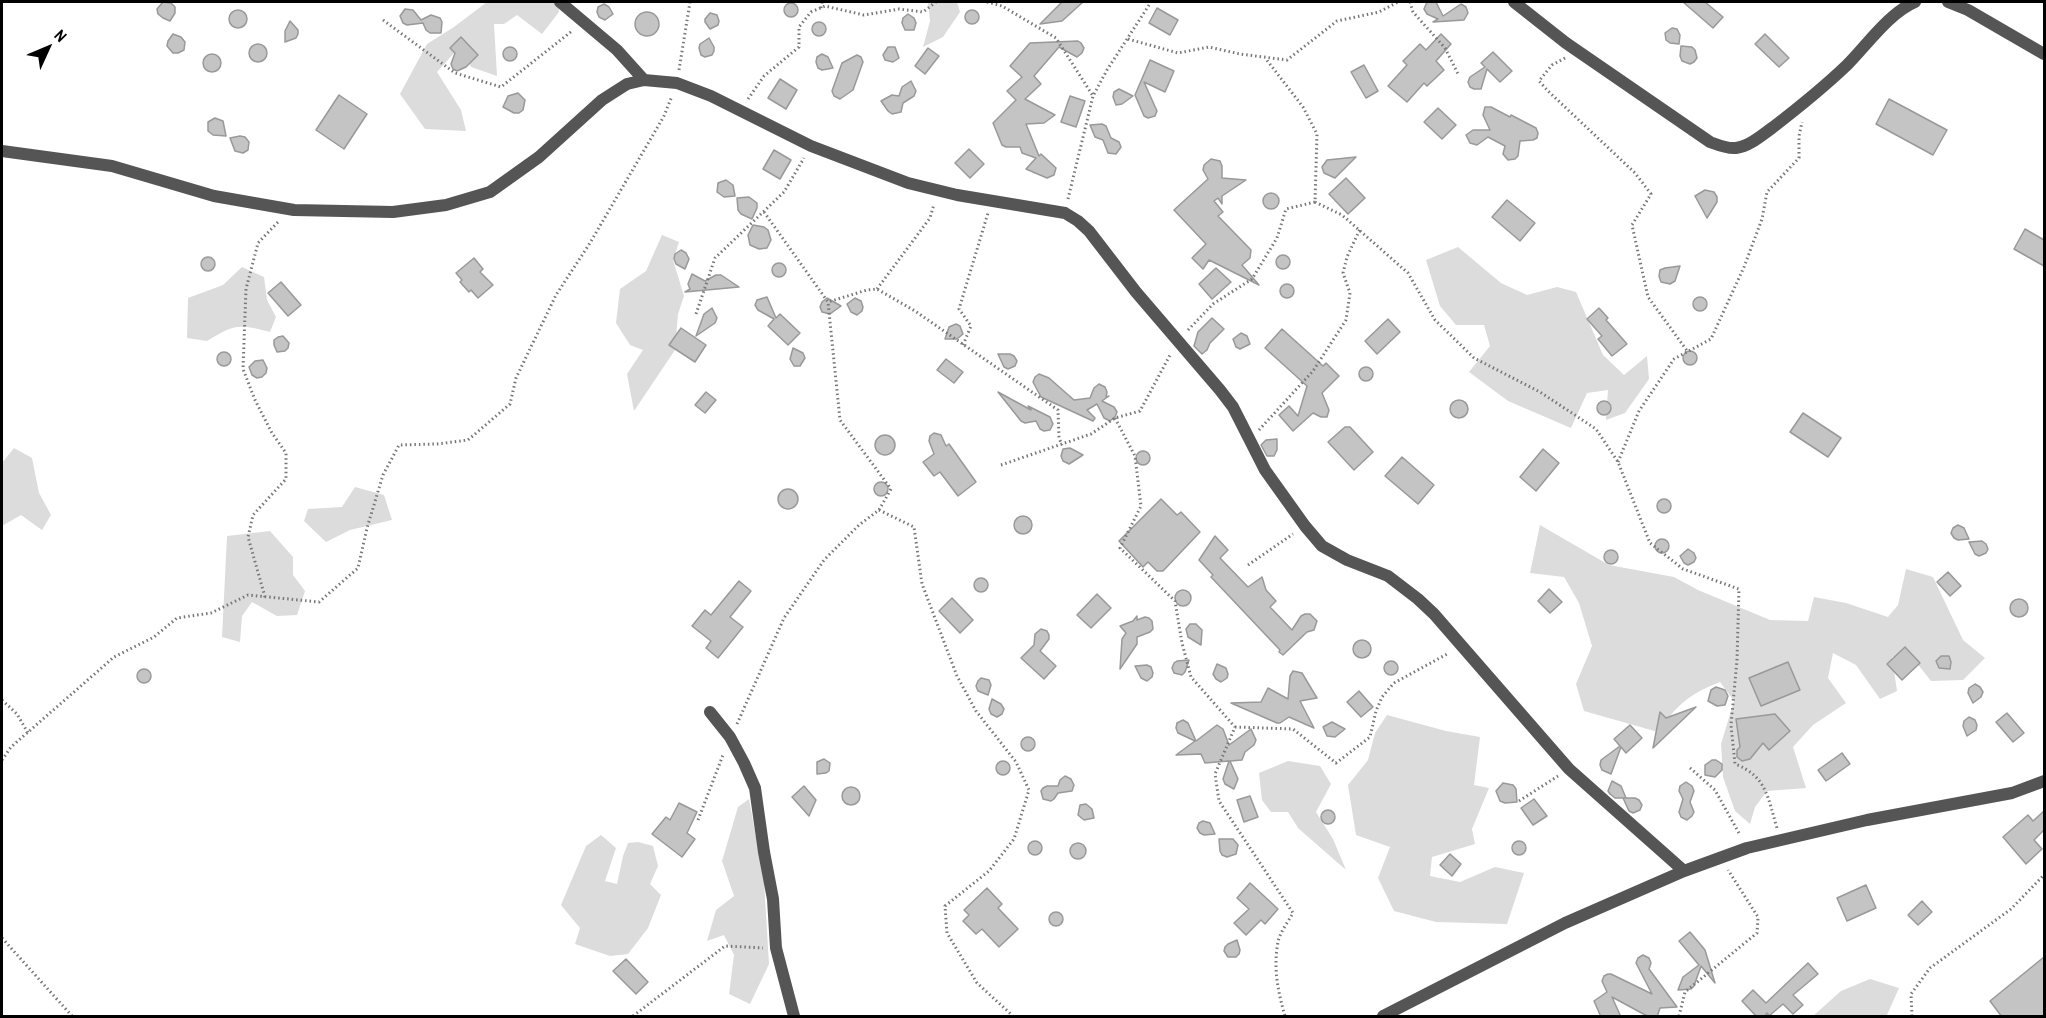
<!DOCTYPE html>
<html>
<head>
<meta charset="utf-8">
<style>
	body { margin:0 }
	#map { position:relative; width:2046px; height:1018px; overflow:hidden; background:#fff; font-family:"Archivo Narrow",sans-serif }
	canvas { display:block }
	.frame { position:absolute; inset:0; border:3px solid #000; pointer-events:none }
	.north { position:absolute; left:18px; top:18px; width:60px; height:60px; -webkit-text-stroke:4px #fff; paint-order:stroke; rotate:46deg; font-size:16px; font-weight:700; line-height:24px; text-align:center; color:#000 }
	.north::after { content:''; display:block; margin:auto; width:21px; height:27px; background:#000; clip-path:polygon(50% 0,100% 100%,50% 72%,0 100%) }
</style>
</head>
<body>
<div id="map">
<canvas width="2046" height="1018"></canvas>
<div class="frame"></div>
<div class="north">N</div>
</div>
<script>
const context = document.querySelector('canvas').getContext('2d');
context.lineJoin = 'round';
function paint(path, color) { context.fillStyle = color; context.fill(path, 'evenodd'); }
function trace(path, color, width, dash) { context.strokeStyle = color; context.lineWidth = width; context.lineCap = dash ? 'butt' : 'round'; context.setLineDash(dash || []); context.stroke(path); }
paint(new Path2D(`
	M487 2H558L559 12 542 34 517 15 504 24H494L497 76 471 67 462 44 437 72 461 110 466 131 425 129 400 94 427 44 454 27Z
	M928 2H957L960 12 943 37 923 47 930 21Z
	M662 235 679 242 673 260 684 296 678 314 675 350 634 411 627 374 643 350 630 345 616 323 620 289 646 271Z
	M1458 247 1501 283 1527 295 1557 287 1576 292 1603 355 1624 375 1647 356 1649 379 1625 413 1606 420 1608 390 1587 393 1571 428 1508 401 1469 372 1490 346 1484 325H1456L1440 306 1426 260Z
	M242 267 264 277 267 300 276 317 270 332C238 324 235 324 207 341L187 338 188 298 223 285Z
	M14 448 32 458 39 493 51 515 42 530 21 515 2 526V463Z
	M355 487 384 495 392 520 350 530 326 542 304 521 308 509 342 507Z
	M1540 525 1609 565 1674 577 1698 590 1770 620 1808 621 1814 597 1846 603 1888 617 1898 605 1906 569 1933 577 1963 640 1985 658 1963 680 1931 681 1912 657H1892L1897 691 1880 699 1856 665 1833 653 1828 678 1846 703 1813 725 1793 747 1806 788 1767 791 1755 807 1750 824 1735 811 1723 777 1721 744 1734 701 1720 682C1689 694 1677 705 1658 732L1584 711 1576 684 1592 646 1579 603 1564 577 1530 573Z
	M270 531 293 557V575L305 591 297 615 277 616 252 602 242 616 240 642 222 637 227 536Z
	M1387 715 1446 731 1480 737 1474 785 1489 788 1472 829 1475 844 1432 857 1430 876 1460 882 1495 867 1524 873 1507 924 1436 922 1394 911 1378 878 1390 847 1356 835 1348 785 1368 760 1375 733Z
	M1288 761 1320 766 1331 784 1316 812 1333 839 1346 870 1298 828 1288 812H1271L1262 800 1259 773Z
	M749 799 764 881 769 964 750 1004 729 994 734 955 724 935 707 941 716 910 734 896 722 861 738 807Z
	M601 835 616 848 605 881 617 884 623 856 628 843 638 842 653 846 658 866 650 884 661 895 648 928 628 954 610 956 575 944 580 928 561 905 586 846Z
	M1870 979 1899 988 1887 1015 1884 1016H1813L1841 991Z`), '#dcdcdc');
const building = new Path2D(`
	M163 2 171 3 175 7V13L170 21 163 18 158 14 157 9Z
	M1062 2H1083L1062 21 1040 24Z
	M1427 2H1436L1443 16 1461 4 1466 7 1468 13 1464 20 1433 22 1438 19 1427 14 1424 9Z
	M1683 2H1705L1723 17 1713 28Z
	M784 10a7 7 0 1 1 14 0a7 7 0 1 1-14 0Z
	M604 4 609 7 613 14 605 20 599 17 597 12 598 7Z
	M1157 8 1178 20 1170 35 1149 23Z
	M405 9 413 10 421 20 431 15 440 18 442 22 441 33H430L426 30 423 23 407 25 403 23 400 16Z
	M965 17a7 7 0 1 1 14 0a7 7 0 1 1-14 0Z
	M229 19a9 9 0 1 1 18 0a9 9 0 1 1-18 0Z
	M635 24a12 12 0 1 1 24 0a12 12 0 1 1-24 0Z
	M710 13 717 15 719 21 718 25 710 29 705 22V19Z
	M908 14 914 18 916 23 914 30H905L902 23 903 18Z
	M290 21 298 30V34L296 38 285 42V31Z
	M812 29a7 7 0 1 1 14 0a7 7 0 1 1-14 0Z
	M1672 28 1677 29 1680 35 1679 44 1670 43 1666 40 1665 33Z
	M173 34 181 37 185 42 184 50 178 53H173L167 46 168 41Z
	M1441 34 1451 44 1436 61 1444 70 1427 86 1424 83 1407 102 1388 86 1407 65 1403 61 1420 44 1426 50Z
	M1765 34 1789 58 1779 67 1755 44Z
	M461 37 478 55 466 67 457 71 453 69 451 64 455 53 450 48Z
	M709 38 714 47V51L712 55 705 57 701 55 699 48 700 44Z
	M1078 41 1081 43 1084 48 1082 53 1077 57 1059 47 1034 76 1041 84 1025 99 1055 115 1044 123 1026 124 1039 156 1041 154 1056 168 1054 175 1047 178 1026 169 1036 158 1022 153 1020 147H1006L1002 145 993 123 1016 100 1007 91 1022 77 1010 66 1030 43Z
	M249 53a9 9 0 1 1 18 0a9 9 0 1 1-18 0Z
	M1681 46 1692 47 1695 50 1697 58 1694 62 1690 64 1682 61 1680 56Z
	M503 54a7 7 0 1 1 14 0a7 7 0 1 1-14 0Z
	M888 47H895L899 58 893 62 885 60 883 55Z
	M928 48 939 56 925 74 915 66Z
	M1493 52 1512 71 1500 82 1487 69 1481 89H1474L1470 87 1468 82 1470 77 1485 67 1481 63Z
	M822 54 828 57 833 68 822 70 818 68 816 62 817 57Z
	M203 63a9 9 0 1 1 18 0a9 9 0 1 1-18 0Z
	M857 55 861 57 863 62 853 90 840 99 834 96 832 91 842 63Z
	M1150 60 1174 71 1165 92 1144 82 1157 111 1155 116 1148 118 1144 116 1135 95Z
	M1364 65 1378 91 1366 98 1351 72Z
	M780 79 797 90 786 109 768 98Z
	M911 81 916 91 914 96 903 103 901 112 892 114 888 111 881 101 892 95 899 96 902 87Z
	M1119 89 1133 96 1122 104 1116 105 1113 97 1114 92Z
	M518 93 525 100 523 110 519 113H514L503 107 508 96Z
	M339 95 367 114 344 149 316 130Z
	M1070 96 1085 101 1076 127 1061 122Z
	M1889 99 1947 130 1933 155 1876 124Z
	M1485 107H1491L1510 117 1511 115 1536 128 1538 133 1537 138 1533 140 1520 141 1518 156 1515 159 1508 160 1503 154 1505 146 1488 137 1477 145 1470 143 1466 135 1473 130H1490L1483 115Z
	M1438 108 1456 125 1442 139 1424 122Z
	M215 118 223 121 226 136 213 135 208 131V122Z
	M1102 124 1106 126 1111 138 1119 142 1121 147 1116 154 1108 153 1103 140 1095 137 1090 125Z
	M240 136 245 137 249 142 248 150 243 153 235 151 230 138Z
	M969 149 984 164 970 178 955 163Z
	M774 150 791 160 780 179 763 169Z
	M1356 157 1335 178 1324 173 1322 167 1327 160Z
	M1211 159 1220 161 1222 166V178L1246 180 1222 196V204L1218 198 1214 201 1223 212 1218 216 1251 250 1250 258 1242 265 1259 285 1209 260 1203 269 1192 258 1206 244 1174 210 1208 179 1203 170 1204 165Z
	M1346 178 1365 198 1348 214 1329 194Z
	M726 180 733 185 735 196 724 197 717 192 718 183Z
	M1705 190 1714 192 1717 197V202L1707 218 1695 196Z
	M1263 201a8 8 0 1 1 16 0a8 8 0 1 1-16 0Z
	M749 197 757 203V208L752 219 741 214 738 210 737 198Z
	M1507 200 1535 223 1520 241 1492 217Z
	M753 225 764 227 768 230 771 240 767 248 759 249 750 245 748 235Z
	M2025 229 2044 240V266L2014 249Z
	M681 250 686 253 689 259 685 269 676 264 674 259 675 254Z
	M1276 262a7 7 0 1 1 14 0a7 7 0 1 1-14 0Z
	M201 264a7 7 0 1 1 14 0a7 7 0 1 1-14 0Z
	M474 258 483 269 480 272 493 285 478 298 471 290 469 292 460 282 462 280 456 273Z
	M772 270a7 7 0 1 1 14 0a7 7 0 1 1-14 0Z
	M1680 266 1675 281 1670 284 1661 282 1659 276 1660 270 1665 268Z
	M1216 268 1231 282 1212 299 1199 284Z
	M692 274 705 281 716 275H721L739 287 685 292 690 289 688 284Z
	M281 282 301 305 288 316 268 293Z
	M1280 291a7 7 0 1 1 14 0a7 7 0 1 1-14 0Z
	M1693 304a7 7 0 1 1 14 0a7 7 0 1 1-14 0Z
	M767 297 776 318 780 314 800 333 788 345 768 326 774 319 758 310 755 305 757 300Z
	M827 298 841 306 830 314 822 312 820 307 822 302Z
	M855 298 861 301 863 307 862 311 857 315 851 312 847 304Z
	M712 308 717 318 715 323 696 336 704 314Z
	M1599 308 1608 318 1606 320 1627 344 1612 356 1598 339 1602 336 1587 319Z
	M1212 318 1224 329 1210 343 1207 350 1202 354 1194 346 1198 332Z
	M1388 319 1400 332 1377 354 1365 341Z
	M956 324 960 326 963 334 957 339H945L949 327Z
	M681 328 706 345 695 362 669 345Z
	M1282 329 1323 366 1326 363 1339 376 1322 393 1329 410 1327 417H1321L1313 413 1293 431 1279 415 1289 406 1298 416 1307 386 1265 348Z
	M1241 333 1247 336 1250 344 1240 349 1236 347 1233 339Z
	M283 336 289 343 288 348 285 351 277 352 274 345V340L278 337Z
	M793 348 803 353 805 358 800 366H794L790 359Z
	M1683 358a7 7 0 1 1 14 0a7 7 0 1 1-14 0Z
	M217 359a7 7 0 1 1 14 0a7 7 0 1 1-14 0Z
	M998 354H1010L1014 356 1017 361 1015 366 1008 369 1004 367Z
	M946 359 963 372 954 383 937 370Z
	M263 360 267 368 266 373 262 377 257 378 252 375 249 367 255 361Z
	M1359 374a7 7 0 1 1 14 0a7 7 0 1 1-14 0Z
	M1039 374 1049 378 1074 400 1090 398 1094 388 1099 384 1105 387 1107 392 1106 397 1109 396 1102 401 1114 407 1117 412 1115 417 1110 421 1104 418 1097 404 1087 410 1095 418 1093 421 1041 397 1033 382 1035 377Z
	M706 392 716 400 705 413 695 405Z
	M998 392 1031 410 1028 406 1050 417 1053 424 1050 430 1044 431 1040 429 1036 421 1025 423 1021 421Z
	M1450 409a9 9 0 1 1 18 0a9 9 0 1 1-18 0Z
	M1597 408a7 7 0 1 1 14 0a7 7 0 1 1-14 0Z
	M1803 413 1841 438 1828 457 1790 432Z
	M1345 427H1350L1373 452 1354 470 1328 442Z
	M934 433 941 435 946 446 949 444 976 482 958 496 940 472 934 476 923 462 934 454 929 441 930 436Z
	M875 445a10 10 0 1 1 20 0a10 10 0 1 1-20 0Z
	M1277 439V450L1274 456H1267L1261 445 1266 440Z
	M1070 448 1083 455 1069 464 1063 461 1061 456 1063 449Z
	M1543 449 1559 463 1536 491 1520 477Z
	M1136 458a7 7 0 1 1 14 0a7 7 0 1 1-14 0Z
	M1402 457 1434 485 1418 504 1385 476Z
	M874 489a7 7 0 1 1 14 0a7 7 0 1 1-14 0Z
	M778 499a10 10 0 1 1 20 0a10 10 0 1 1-20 0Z
	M1657 506a7 7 0 1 1 14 0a7 7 0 1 1-14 0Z
	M1161 499 1177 515 1181 512 1200 532 1163 571H1157L1148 562 1143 567 1119 541Z
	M1014 525a9 9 0 1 1 18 0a9 9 0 1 1-18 0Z
	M1958 525 1964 528 1969 539 1958 540 1954 538 1951 533 1953 528Z
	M1215 536 1228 550 1220 558 1248 587 1262 577 1266 590 1276 601 1270 607 1292 630 1301 616 1305 614H1310L1317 621 1314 630 1307 632 1283 655 1279 652 1280 650 1211 577 1213 575 1199 560Z
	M1655 546a7 7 0 1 1 14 0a7 7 0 1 1-14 0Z
	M1982 541 1986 544 1988 549 1986 553 1979 556 1975 554 1969 542Z
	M1688 549 1694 553 1696 558 1694 562 1688 565 1684 563 1680 556Z
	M1604 557a7 7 0 1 1 14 0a7 7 0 1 1-14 0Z
	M1948 572 1961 586 1950 596 1937 582Z
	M974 585a7 7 0 1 1 14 0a7 7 0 1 1-14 0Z
	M739 581 751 591 730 617 743 627 718 658 706 648 711 641 692 626 705 610 711 615Z
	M1549 589 1562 602 1550 613 1538 601Z
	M1175 598a8 8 0 1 1 16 0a8 8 0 1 1-16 0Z
	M1097 594 1111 608 1091 628 1077 615Z
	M952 598 973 620 960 633 939 611Z
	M2010 608a9 9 0 1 1 18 0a9 9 0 1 1-18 0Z
	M1137 616V620L1145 617 1149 618 1152 621 1153 629 1150 632 1137 637V644L1120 669 1122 639 1126 633 1120 626 1133 621Z
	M1190 624H1196L1202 630 1201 645 1188 637 1186 629Z
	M1041 629 1047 631 1049 635V639L1040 651 1056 666 1044 679 1021 658 1034 645 1035 634Z
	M1353 649a9 9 0 1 1 18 0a9 9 0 1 1-18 0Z
	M1905 647 1920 663 1902 680 1887 664Z
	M1941 656H1949L1951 662 1950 669 1939 668 1936 661Z
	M1189 660 1185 672 1182 675 1174 673 1172 668 1174 663 1177 661Z
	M1384 668a7 7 0 1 1 14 0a7 7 0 1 1-14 0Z
	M1788 662 1800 690 1761 706 1749 678Z
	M1217 664 1226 668 1228 674 1227 678 1221 682 1216 679 1213 674Z
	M1147 665 1151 667 1153 673 1152 677 1147 681 1141 678 1135 666Z
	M137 676a7 7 0 1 1 14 0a7 7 0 1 1-14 0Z
	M1293 671 1302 673 1317 698 1300 701 1314 728 1289 717 1280 723H1277L1231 703 1261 702 1268 688 1288 699 1290 676Z
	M981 678 989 680 991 685 988 695 978 691 976 686 978 681Z
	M1975 684 1980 687 1983 692 1981 697 1973 703 1968 693 1969 688Z
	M1716 687 1725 690 1728 696 1725 705 1717 706 1708 701 1711 690Z
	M1359 691 1373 707 1361 717 1347 702Z
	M992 699 1001 704 1004 709 1002 714 997 717 991 714 989 709Z
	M1696 707 1653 748 1660 712 1666 718Z
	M2007 713 2024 733 2013 742 1996 722Z
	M1775 714 1790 731 1769 750 1763 743 1750 759 1742 761 1737 757V750L1740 747 1736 719Z
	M1969 717 1975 720 1977 725 1976 730 1967 736 1963 726 1964 721Z
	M1183 720 1188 723 1196 741 1217 725 1223 729 1229 745 1251 729 1256 740 1254 745 1245 752 1242 760 1230 761 1238 779 1234 789 1225 784 1223 779 1229 761 1205 763 1201 754 1176 755 1195 741 1178 733 1176 728 1177 723Z
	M1332 722 1345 729 1335 737 1327 736 1323 727Z
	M1630 725 1642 738 1626 753 1621 747 1611 774 1602 770 1600 765 1601 760 1620 746 1614 739Z
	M1021 744a7 7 0 1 1 14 0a7 7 0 1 1-14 0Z
	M1842 753 1850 764 1826 781 1818 770Z
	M824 759 830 763 829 771 826 773 817 774V762Z
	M1712 760H1716L1722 764V770L1715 777 1705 775V765Z
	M996 768a7 7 0 1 1 14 0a7 7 0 1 1-14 0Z
	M1065 776 1071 779 1074 785 1072 791 1058 793 1054 799 1051 801 1043 799 1041 791 1043 788 1047 786H1058L1060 780Z
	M1612 781 1621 786 1626 798H1615L1610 794 1608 791Z
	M1686 782 1692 786 1694 791 1690 802 1694 812 1692 816 1687 820 1681 817 1679 812 1683 799 1679 791 1680 786Z
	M1503 783 1513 785 1516 789 1517 802 1505 803 1500 801 1496 791Z
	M804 786 816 800 809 816 792 797Z
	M842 796a9 9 0 1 1 18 0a9 9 0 1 1-18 0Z
	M1250 796 1258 817 1244 822 1237 800Z
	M1623 798H1635L1639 800 1642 805 1640 810 1633 813 1629 811Z
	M1534 799 1547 816 1533 825 1521 808Z
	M679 803 697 812 687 833 695 839 682 857 652 834 666 817 670 820Z
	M1086 804 1092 809 1094 818 1084 820 1078 815 1080 805Z
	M1321 817a7 7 0 1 1 14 0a7 7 0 1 1-14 0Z
	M2044 811V830L2034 840 2042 849 2026 864 2003 837 2028 815 2033 821Z
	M1203 821 1210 823 1215 834 1204 835 1200 833 1197 828 1199 823Z
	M1219 839H1233L1238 845 1236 854 1227 857 1222 855 1220 851Z
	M1512 848a7 7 0 1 1 14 0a7 7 0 1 1-14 0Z
	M1028 848a7 7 0 1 1 14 0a7 7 0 1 1-14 0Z
	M1070 851a8 8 0 1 1 16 0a8 8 0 1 1-16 0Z
	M1450 854 1461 864 1452 876 1440 865Z
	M1250 883 1278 909 1265 924 1261 920 1246 935 1234 923 1249 909 1237 898Z
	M1866 885 1876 908 1847 921 1837 898Z
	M987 888 1002 904 998 908 1018 929 999 947 982 929 976 934 963 921 969 915 964 910Z
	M1922 901 1932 912 1918 925 1908 915Z
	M1049 919a7 7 0 1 1 14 0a7 7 0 1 1-14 0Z
	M1690 932 1705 950 1715 983 1701 966 1694 986 1691 989 1678 990 1683 977 1699 965 1679 941Z
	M1237 940 1240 950 1239 954 1236 957H1228L1224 951 1225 947 1228 944Z
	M1643 955 1649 958 1651 963 1649 969 1677 1007 1660 1008 1657 1017H1649L1612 997 1621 1017H1601L1594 1001 1607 992 1602 981 1604 976 1608 974H1611L1652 994 1636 963 1638 958Z
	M2044 957V1017H2002L1990 1001Z
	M626 959 648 982 636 994 613 971Z
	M1808 963 1818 974 1793 995 1803 1005 1793 1014 1783 1004 1769 1016 1767 1013 1764 1017H1757L1742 1001 1753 990 1766 1003Z`);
paint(building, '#c4c4c4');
trace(building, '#999', 1.5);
trace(new Path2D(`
	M987 2 1002 6 1056 38 1093 96
	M1410 2 1413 12 1445 48 1459 76
	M821 8 822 2
	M383 20 455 73 501 87 572 31
	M1128 39 1178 53 1209 47 1240 54 1287 60 1337 21 1379 12 1398 2
	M1565 58 1552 65 1539 81 1548 91 1635 173 1651 194 1632 225 1648 297 1688 352
	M679 70 690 2
	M748 99 764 76 799 47V27L811 12 825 6 864 15 899 9 923 12 936 2
	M1068 199 1093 96 1107 70 1151 2
	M1315 202 1342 215 1408 273 1435 320 1474 358 1540 392 1596 429 1618 462 1650 543 1683 569 1739 589 1737 660 1731 725 1735 764C1767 776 1768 799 1777 828
	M764 212 828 302 867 290 877 289 915 311 1058 410 1059 438 1062 445
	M877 289 930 218 934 204
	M696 314 715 258 784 192 804 158
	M1188 330 1213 304 1252 279 1277 238 1286 209 1315 202 1317 134 1303 107 1266 59
	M963 345 971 326 959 309 988 213
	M1115 418 1135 456 1141 506 1120 548 1175 601 1182 643 1191 677 1235 727 1215 774 1219 801 1293 913C1288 922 1280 932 1278 942 1273 968 1278 992 1285 1016
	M1259 430 1313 371 1346 320 1350 293 1343 273 1347 257 1360 229
	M1618 462 1639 411 1674 359 1711 339 1744 267 1762 219 1767 192 1799 158V136L1802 122
	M1001 465 1091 434 1115 418 1140 411 1170 355
	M879 510 914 527 922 584 957 676 976 711 1016 762 1029 790 1014 839 989 871 945 906 947 933 977 983 1013 1016
	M1248 565 1293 534
	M265 597 248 537 253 515 286 479V453L272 433 255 400 243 369 246 289 258 243 278 222
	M2 700 17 714 28 733
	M737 724 784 618 824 560 859 525 879 510 891 489 840 420 828 302
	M1235 727 1293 729 1336 763 1370 737 1376 711 1382 697 1394 683 1449 653
	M2 760 11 747 114 657 154 637 177 618 211 613 248 595 319 602 358 568 367 528 383 475 399 445 437 444 468 440 510 404 516 378 556 295 590 243 664 116 672 96
	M1690 768 1715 790 1740 835
	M1519 801 1558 776
	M698 820 723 755
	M2 938 72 1016
	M633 1016 725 946 763 948
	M1679 1016 1685 992 1757 933 1758 917 1728 870
	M1912 1016 1911 994 1930 968 2011 909 2044 875`), '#777', 3, [1.5, 3]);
trace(new Path2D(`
	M560 2 617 50 644 80
	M1514 2 1566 43 1710 142C1718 145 1727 149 1736 148 1750 146 1762 135 1772 128 1798 108 1824 87 1847 65 1867 45 1889 13 1915 2
	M1948 2 1968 10 2044 54
	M2 151 112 166 214 196 294 210 393 212 446 205 490 192 539 157 602 100 627 84 644 80 677 83 711 96 811 146 908 183 957 195 1065 213 1078 221 1089 231 1136 292 1220 390 1233 407 1265 470 1305 526 1322 546 1347 560 1388 576 1418 599 1434 614 1569 769 1684 871
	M710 712 730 737 744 763 755 788 764 852 773 899 776 948 794 1016
	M1383 1016 1565 923 1684 871 1747 848 1867 820 2012 793 2044 781`), '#555', 12);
</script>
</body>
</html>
